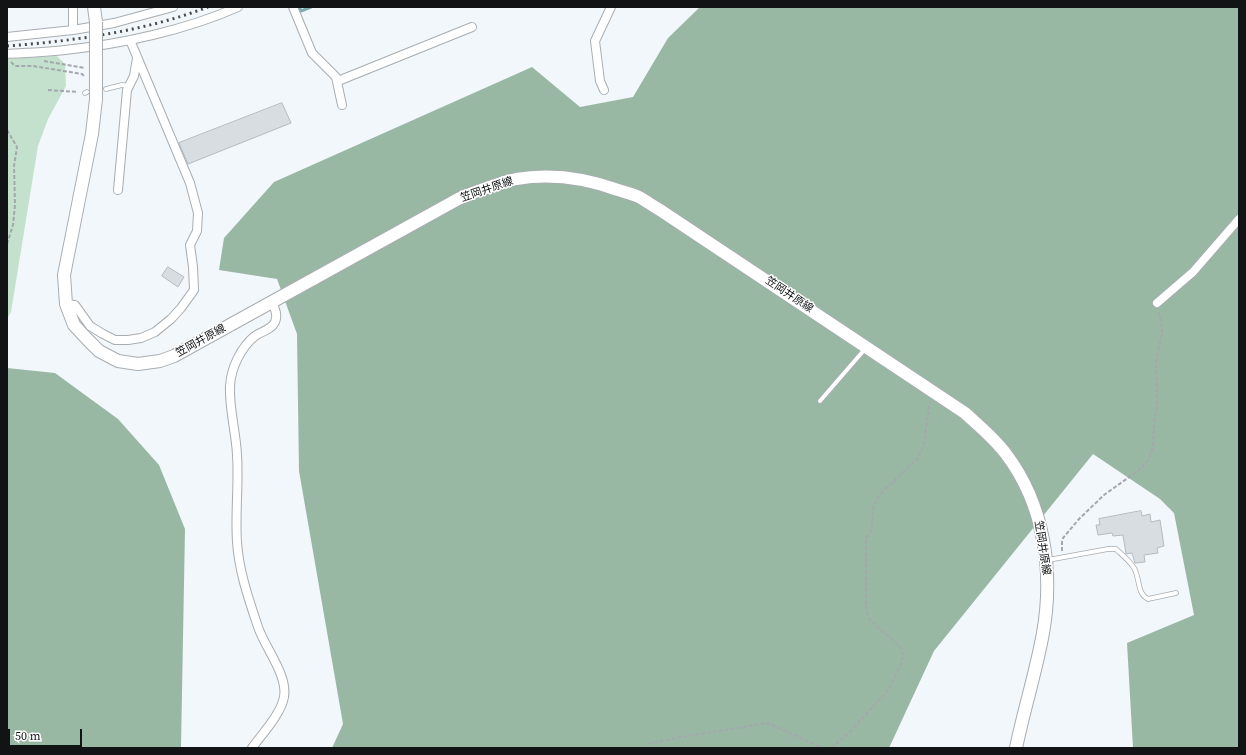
<!DOCTYPE html>
<html>
<head>
<meta charset="utf-8">
<style>
	body { margin:0 }
	#map { position:relative; width:1246px; height:755px; overflow:hidden; background:#f2f7fc; font-family:"Source Serif 4",serif }
	canvas { display:block }
	.frame { position:absolute; inset:0; border:8px solid #111315; pointer-events:none }
	.scale { position:absolute; left:8px; top:729px; width:74px; height:18px; box-sizing:border-box; border:2px solid #111315; border-top:0; padding-left:5px; font-size:12px; line-height:14px; white-space:nowrap; color:#111315; -webkit-text-stroke:3px #fff; paint-order:stroke }
</style>
</head>
<body>
<div id="map">
<canvas width="1246" height="755"></canvas>
<div class="frame"></div>
<div class="scale">50 m</div>
</div>
<script>
const context = document.querySelector('canvas').getContext('2d');
context.lineJoin = 'round';
function paint(path, color) { context.fillStyle = color; context.fill(path, 'evenodd'); }
function trace(path, color, width, dash) { context.strokeStyle = color; context.lineWidth = width; context.lineCap = dash ? 'butt' : 'round'; context.setLineDash(dash || []); context.stroke(path); }
function write(font, color, halo, rows, align = 'center') {
  context.font = font + ' "Source Serif 4","Noto Sans JP",serif'; context.lineWidth = 3; context.setLineDash([]); context.textBaseline = 'middle'; context.strokeStyle = halo; context.fillStyle = color; for (const [text, x, y, turn = 0] of rows) {
    context.save(); context.translate(x, y); context.rotate((+turn || 0) * Math.PI / 180); context.textAlign = isNaN(turn) ? turn : align; if (halo) context.strokeText(text, 0, 0); context.fillText(text, 0, 0); context.restore();
  }
}
paint(new Path2D(`
	M55 54 65 64 66 86 48 119 38 146 11 312 7 319V59L54 56Z`), '#c3e1cd');
paint(new Path2D(`
	M700 7H1239V748H1133L1127 643 1194 615 1174 513 1160 499 1093 454 934 651 889 748H332L343 724 299 471 297 334 277 279 219 270 224 238 274 182 532 67 580 107 633 97 668 38Z
	M7 368 55 373 118 419 159 465 185 529 181 747 180 748H7Z`), '#99b8a4');
trace(new Path2D(`
	M299 7 301 11 311 7`), '#81aaac', 3);
const building = new Path2D(`
	M282 103 291 123 188 164 179 143Z
	M168 267 184 277 178 287 162 276Z
	M1141 511 1142 516 1150 514 1151 522 1160 520 1164 546 1157 548 1158 553 1144 555 1145 562 1135 563 1132 553 1126 554 1123 535 1113 536 1112 533 1098 535 1096 525H1100L1099 519Z`);
paint(building, '#d7dde1');
trace(building, '#b5babf', 1);
const service = new Path2D(`
	M106 89 122 85 129 86
	M85 93 87 92
	M820 401 865 349
	M1048 560 1108 549H1116C1122 555 1130 561 1134 568 1140 578 1137 594 1148 599L1176 593`);
const minor = new Path2D(`
	M73 7V30
	M293 7 312 53 336 77 342 105
	M7 37 73 30 114 23 173 7
	M7 54C26 53 46 52 65 50 122 44 186 30 238 7
	M338 81 472 27
	M604 90 600 81 595 41 611 7
	M118 190 127 90 134 76 137 58
	M1157 303 1193 272 1239 219
	M66 304 75 305 90 326 103 334 115 340H128L141 338 155 332 171 319 181 308 194 290 193 267 190 245 197 231 198 213 190 183 130 40
	M252 748C262 734 281 714 284 697 288 675 265 648 258 627 249 600 239 572 237 542 235 513 239 484 237 455 236 432 229 409 230 386 231 368 241 347 255 336 262 331 271 330 275 322 278 315 275 309 272 302`);
const primary = new Path2D(`
	M94 7 96 22
	M96 54V99L92 134 64 275 66 304 74 325 87 339 99 351 118 361 138 364 160 361 174 356 460 198C478 191 497 183 516 179 551 173 585 178 618 190 625 192 632 194 639 197 646 201 653 206 660 210L965 413C979 426 994 438 1006 454 1044 504 1054 571 1043 633 1036 672 1024 709 1016 748`);
trace(service, '#a8adb1', 5.5);
trace(minor, '#a8adb1', 10);
trace(primary, '#a8adb1', 14);
trace(new Path2D(`
	M44 61 85 68
	M11 62 15 66H33L82 74 85 77
	M48 90 78 92
	M7 130 17 147 14 166 15 205 13 225 7 244
	M1062 551V542L1063 538 1079 519 1104 495 1139 470 1149 459 1153 446 1154 424 1157 407 1156 362 1162 332 1161 321 1159 312
	M648 744 681 737 768 723 822 748
	M831 748 848 734 889 689 902 662 903 654 900 646 874 624 868 617 866 604V538L872 529 873 509 876 500 882 492 918 458 924 444 930 401`), '#a4a8ac', 2, [4, 2]);
trace(service, '#fff', 4);
trace(minor, '#fff', 8);
trace(primary, '#fff', 12);
trace(new Path2D(`
	M7 46C75 41 145 31 208 7`), '#484b4e', 3, [2, 4]);
const primaryBridge = new Path2D(`
	M96 22V54`);
trace(primaryBridge, '#a8adb1', 14, []);
trace(primaryBridge, '#fff', 12);
write('11px', '#111315', '#fff', [
	["笠岡井原線",487,190,-19],
	["笠岡井原線",789,295,34],
	["笠岡井原線",201,341,-29],
	["笠岡井原線",1042,548,81]
]);
</script>
</body>
</html>
